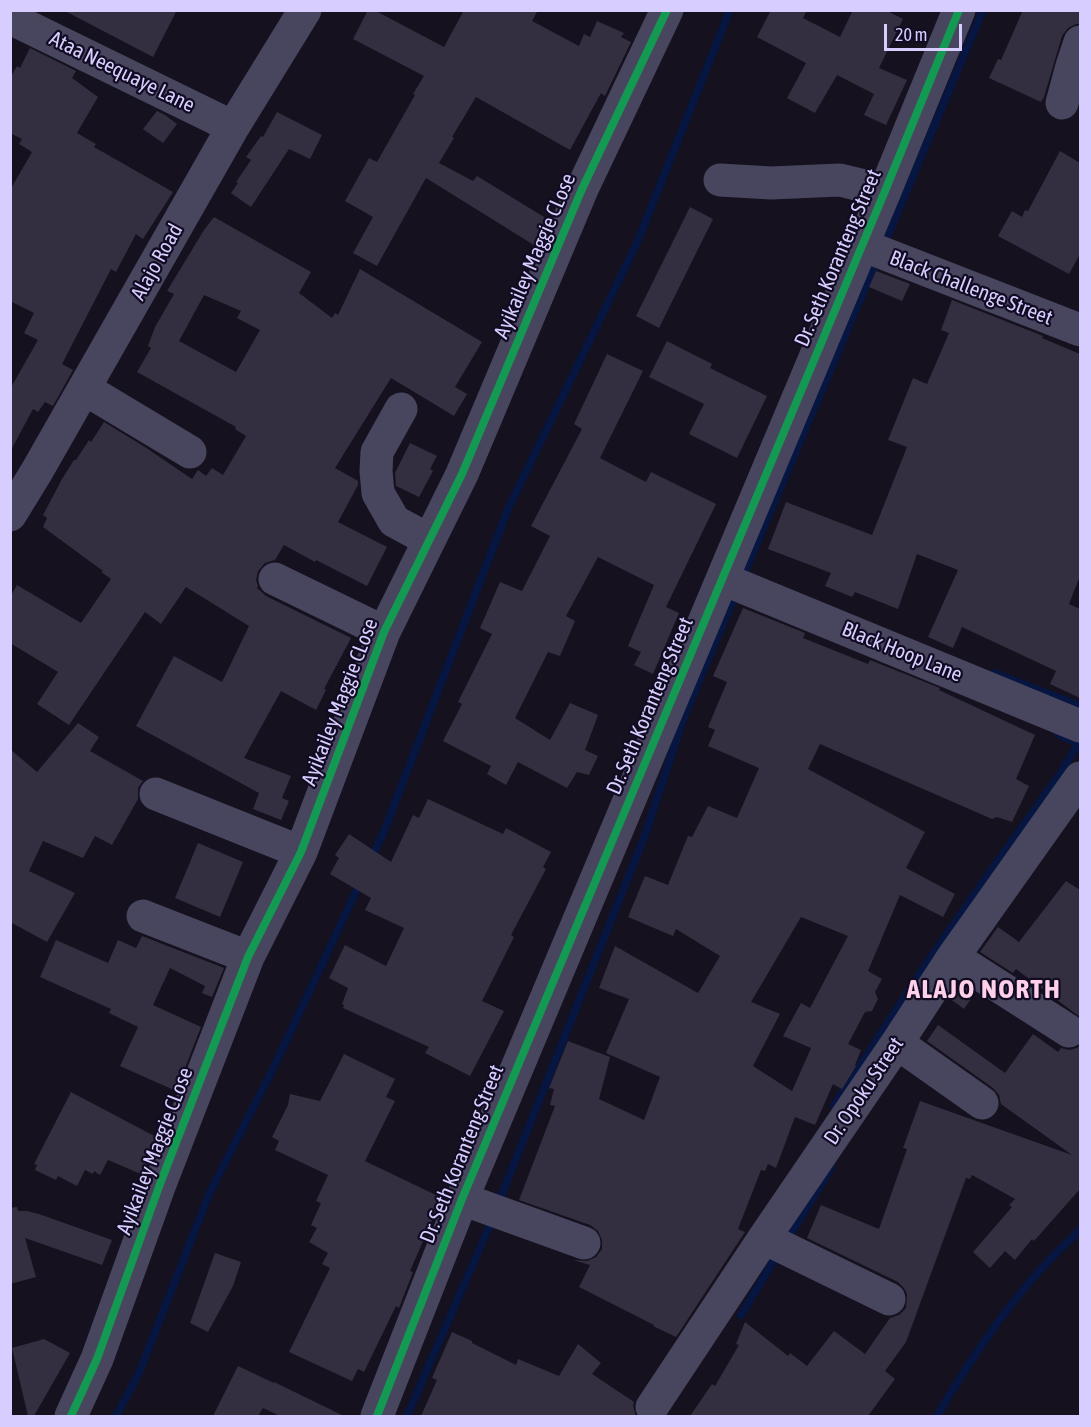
<!DOCTYPE html>
<html>
<head>
<meta charset="utf-8">
<style>
	body { margin:0 }
	#map { position:relative; width:1091px; height:1427px; overflow:hidden; background:#15111e; font-family:"Asap Condensed",sans-serif }
	canvas { display:block }
	.frame { position:absolute; inset:0; border:12px solid #d7ceff; pointer-events:none }
	.scale { position:absolute; left:884px; top:24px; width:78px; height:27px; box-sizing:border-box; border:3px solid #d7ceff; border-top:0; padding-left:8px; font-size:18px; line-height:21px; white-space:nowrap; color:#d7ceff; -webkit-text-stroke:4px #120c23; paint-order:stroke }
</style>
</head>
<body>
<div id="map">
<canvas width="1091" height="1427"></canvas>
<div class="frame"></div>
<div class="scale">20 m</div>
</div>
<script>
const context = document.querySelector('canvas').getContext('2d');
context.lineJoin = 'round';
function trace(path, color, width, dash) { context.strokeStyle = color; context.lineWidth = width; context.lineCap = dash ? 'butt' : 'round'; context.setLineDash(dash || []); context.stroke(path); }
function paint(path, color) { context.fillStyle = color; context.fill(path, 'evenodd'); }
function write(font, color, halo, rows, align = 'center') {
  context.font = font + ' "Asap Condensed",sans-serif'; context.lineWidth = 4.5; context.setLineDash([]); context.textBaseline = 'middle'; context.strokeStyle = halo; context.fillStyle = color; for (const [text, x, y, turn = 0] of rows) {
    context.save(); context.translate(x, y); context.rotate((+turn || 0) * Math.PI / 180); context.textAlign = isNaN(turn) ? turn : align; if (halo) context.strokeText(text, 0, 0); context.fillText(text, 0, 0); context.restore();
  }
}
trace(new Path2D(`
	M883 247 983 10
	M745 577 743 576 877 260
	M994 673 1080 706
	M371 860 385 829 508 509 637 243 730 10
	M834 1106 925 966 986 878 1060 774 1078 744 1058 734
	M498 1204 644 838 684 717 735 595 738 597
	M787 1240 831 1168
	M741 1315 779 1252
	M116 1416 139 1373 210 1192 273 1069 361 881
	M407 1416 493 1218
	M937 1416C968 1363 1002 1311 1044 1266 1055 1253 1068 1242 1080 1230`), '#061640', 8);
paint(new Path2D(`
	M63 10H177L153 57Z
	M368 10H374L444 47 464 10H538L532 21 579 46 584 34 590 37 597 21 624 33 621 37 631 42 605 96 601 93 570 150 476 97 452 137 454 138 439 163 473 181 477 176 549 220 537 247 426 178 377 266 353 253 373 217 345 201 369 158 377 162 415 95 413 94 424 76 353 39Z
	M771 10H807L803 18 840 37 853 10H885L903 19 879 68 907 80 886 125 864 115 874 94 837 75 815 113 787 98 806 63 757 37Z
	M1023 10H1080L1079 24H1076L1068 28 1062 36 1044 97 1041 102 989 78 998 59 1001 60Z
	M30 48 76 71 72 78 98 97 77 133 96 144 94 147 173 192 143 239 136 234 116 272 111 269 62 364 73 370 53 406 45 402 38 412 33 409 10 452V389L38 340 24 333 34 313 10 301V190L32 152 19 144 22 139 10 133V78L17 66 20 68Z
	M157 111 165 115 177 124 163 143 143 129Z
	M277 112 322 135 310 159 289 149 251 207 231 193 238 183 236 182 251 160 246 157 261 136 263 137Z
	M1060 151 1080 163V254L1069 274 998 236 1012 211 1022 217 1025 210 1028 211Z
	M690 207 713 219 659 328 636 316Z
	M214 217 311 272 299 293 332 318 335 313 338 315 360 269 482 342 455 387 467 394 454 416 391 378 335 468 358 481V485L338 522 387 547 367 586 316 560 315 562 284 545 275 560 265 563 258 571 256 580 258 586 257 588 266 596 351 638 324 689 326 690 316 710 281 691 244 758 291 776 282 798 289 801 281 820 253 809 259 793 136 726 174 656 222 682 249 626 186 587 161 624 145 612 69 725 37 704 58 672 10 643V597L17 585 81 623 111 579 101 572 103 571 43 527 47 518 43 515 62 479 74 460H76L89 440 91 442 104 422 145 447 192 479 198 470 206 476 212 468 223 475 246 436 235 429 236 427 137 372 151 348 148 346 155 327 174 294 167 291 204 230ZM204 295 241 311 237 318 260 330 236 372 179 341Z
	M876 271 910 284 902 301 869 287Z
	M952 300 1043 336 1042 338 1080 354V576L1069 604 1080 609V698L1050 684 1056 671 962 627 953 648 928 637 958 570 917 554 898 609 855 592 852 597 825 586 831 573 768 549 786 502 872 535 907 447 888 440 913 378 927 384 949 333 941 330Z
	M667 341 712 364 710 368 767 396 737 458 689 434 704 404 649 377Z
	M607 354 643 371 600 458 646 482 651 472 716 504 666 607 679 613 653 674 634 665 641 652 628 646 654 585 598 557 566 616 575 621 560 656 548 652 515 718 550 740 570 703 598 715 585 750 598 756 589 775 577 772 567 788 518 762 506 785 487 774 491 766 443 741 462 704 458 702 492 634 480 628 500 582 522 591 550 536 531 526 582 429 574 424Z
	M410 443 437 456 430 469 433 471 419 497 396 486 395 473Z
	M743 608 805 633 803 638 868 664 870 660 940 688 939 690 1035 735 1016 779 1029 786 1012 822 997 817 992 819 820 744 808 769 925 832 906 868 955 894 943 917 900 895 868 971 882 979 875 992 878 999 872 1011 865 1012 848 1044 861 1050 855 1065 856 1066 842 1089 833 1084 815 1125 795 1117 776 1168 768 1164 765 1171 761 1170 738 1229 745 1232 676 1337 653 1326 654 1325 579 1287 590 1265 573 1260 587 1261 596 1257 602 1249V1240L598 1231 590 1225 519 1200 555 1106 550 1105 554 1089 549 1088 568 1041 610 1057 599 1099 644 1120 660 1077 606 1053 629 999 599 988 615 946 698 993 720 956 676 929 673 936 628 917 645 876 668 885 688 836 692 837 708 806 737 818 759 768 708 746 715 730 708 727 727 682 713 676ZM801 917 848 936 810 1008 801 1003 783 1036 811 1048 792 1091 753 1066 780 1014 751 1002Z
	M78 723 99 737 90 751 143 781 138 788V799L112 845 95 836 83 858 43 841 29 871 75 893 47 942 10 922V749L37 772Z
	M428 799 503 834 506 828 551 852 543 867 546 869 511 935 514 937 482 1001 504 1011 470 1076 425 1053 429 1047 343 1008 344 1005 342 1004 348 988 329 978 345 945 386 966 404 928 365 910 371 898 330 874 339 858 335 855 349 834 391 862 413 815 419 818Z
	M198 843 243 862 220 917 175 898Z
	M1066 881 1080 890V1017L1016 969 1013 973 980 952 998 927 1019 942Z
	M142 936 224 968 212 997 202 993 205 986 170 968 153 1005 201 1027 176 1091 120 1066 138 1027 109 1013 111 1009 40 977 56 940 108 963 118 940 136 948Z
	M959 983 975 993 964 1009 949 998Z
	M938 1025 1005 1073 1033 1034 1058 1052 1061 1048 1069 1050 1077 1048 1080 1045V1189L1034 1241 1032 1239 1015 1260 1005 1251 990 1268 973 1252 1012 1207 1009 1205 1015 1199 972 1175 970 1179 966 1178 906 1342 885 1371 895 1379 868 1416H690L712 1384 715 1386 739 1345 736 1344 745 1322 788 1356 790 1353 807 1366 834 1331 865 1354 890 1318 899 1315 906 1308 907 1294 904 1288 898 1282 807 1238 821 1205 879 1229 907 1149 903 1148 920 1101 1072 1155 1001 1104 999 1095 993 1088 927 1041Z
	M344 1054 395 1079 386 1097 395 1101 365 1161 442 1198 410 1271 413 1272 399 1308 396 1306 364 1372 358 1369 352 1381 289 1352 330 1268 322 1264 328 1253 309 1242 317 1228 311 1225 321 1203 316 1201 328 1175 275 1150 279 1141 272 1137 288 1105 290 1094 320 1101Z
	M71 1092 158 1138 143 1175 108 1160 100 1175 94 1171 93 1174 85 1170 77 1186 58 1176 56 1180 35 1170 37 1165 34 1164Z
	M17 1207 18 1211H27L39 1214 112 1240 102 1265 25 1238 36 1277 10 1284V1208Z
	M215 1253 241 1262 233 1286 208 1332 190 1323Z
	M452 1332 472 1341V1343L516 1365 518 1359 559 1376 578 1344 601 1363 592 1374 634 1402 633 1406 636 1416H421L437 1380 432 1378Z
	M44 1339 70 1353 34 1416H28L12 1348Z
	M238 1366 274 1383V1382L344 1416H280L263 1408 258 1416H213Z`), '#332f40');
trace(new Path2D(`
	M10 18 233 127
	M1062 103 1072 66 1080 42
	M720 180 771 183 840 180 885 191
	M862 245 1080 330
	M85 389 190 452
	M401 409 377 452 376 471 378 493 394 521 429 540
	M10 515 37 471 233 127 305 10
	M275 579 384 632
	M723 579 1080 726
	M156 794 301 852
	M143 916 248 957
	M953 957 1069 1031
	M897 1043 982 1103
	M462 1199 584 1243
	M764 1238 889 1299
	M652 1407 764 1238 897 1043 953 957 1080 778
	M71 1416 97 1359 160 1184 248 957 301 852 384 632 462 474 582 189 667 10
	M377 1416 462 1199 885 191 959 10`), '#48455f', 33);
trace(new Path2D(`
	M71 1416 97 1359 160 1184 248 957 301 852 384 632 462 474 582 189 667 10
	M377 1416 462 1199 885 191 959 10`), '#139951', 8);
write('21px', '#d7ceff', '#120c23', [
	["Ataa Neequaye Lane",122,72,26],
	["Ayikailey Maggie CLose",535,256,-67],
	["Dr. Seth Koranteng Street",838,258,-67],
	["Alajo Road",157,262,-61],
	["Black Challenge Street",971,288,21],
	["Black Hoop Lane",902,652,22],
	["Ayikailey Maggie CLose",340,702,-69],
	["Dr. Seth Koranteng Street",650,706,-67],
	["Dr. Opoku Street",864,1091,-56],
	["Ayikailey Maggie CLose",155,1151,-69],
	["Dr. Seth Koranteng Street",462,1154,-68]
]);
context.letterSpacing = '1.5px';
write('bold 27px', '#ffd0ea', '#120c23', [
	["ALAJO NORTH",984,989]
]);
context.letterSpacing = '0px';
</script>
</body>
</html>
